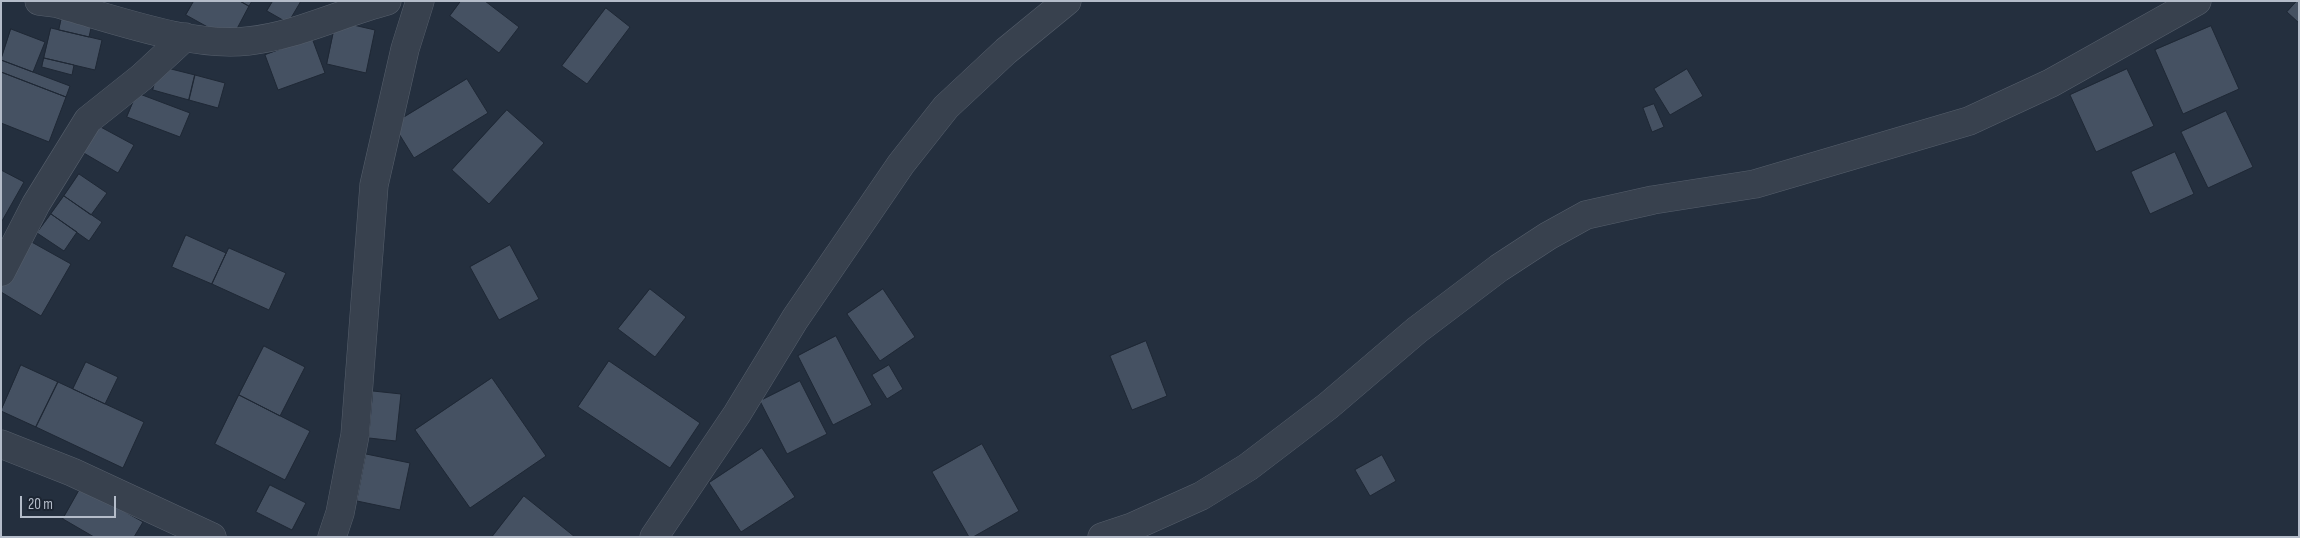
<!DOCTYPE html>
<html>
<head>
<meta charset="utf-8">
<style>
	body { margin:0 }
	#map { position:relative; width:2300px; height:538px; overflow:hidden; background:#242f3e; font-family:"Sofia Sans Condensed",sans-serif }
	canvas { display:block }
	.frame { position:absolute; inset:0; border:2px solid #b4bcc9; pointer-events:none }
	.scale { position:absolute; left:20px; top:496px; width:96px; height:22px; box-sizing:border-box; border:2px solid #b4bcc9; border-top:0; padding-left:6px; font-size:15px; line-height:18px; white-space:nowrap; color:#b4bcc9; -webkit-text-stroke:4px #1d2633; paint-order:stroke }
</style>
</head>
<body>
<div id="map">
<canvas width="2300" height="538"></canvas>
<div class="frame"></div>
<div class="scale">20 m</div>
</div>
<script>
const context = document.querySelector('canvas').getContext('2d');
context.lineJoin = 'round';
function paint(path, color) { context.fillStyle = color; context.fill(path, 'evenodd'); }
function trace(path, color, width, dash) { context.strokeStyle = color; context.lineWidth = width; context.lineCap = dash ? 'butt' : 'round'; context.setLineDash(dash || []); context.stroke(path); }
const building = new Path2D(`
	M194 1H240L249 6 231 40 186 15Z
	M240 1H252L249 6Z
	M273 1H301L288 23 267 11Z
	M461 1H485L519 27 499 53 450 16Z
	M2297 1H2299V23L2287 12Z
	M606 8 630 27 587 84 562 66Z
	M63 12 93 19 89 37 59 30Z
	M336 21 375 30 366 73 327 64Z
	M2211 26 2239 89 2183 114 2155 50Z
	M51 28 102 40 95 70 44 58Z
	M11 29 45 42 33 72 1 60Z
	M312 38 325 73 278 90 265 55Z
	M44 58 74 65 72 75 42 67Z
	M1 60 70 86 66 97 1 72Z
	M159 66 195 75 189 100 153 90Z
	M1687 69 1703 96 1670 115 1654 89Z
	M2127 69 2154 126 2096 152 2070 95Z
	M1 72 66 97 49 142 1 123Z
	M195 75 225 83 218 108 189 100Z
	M467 79 488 113 414 158 393 124Z
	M137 93 190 113 180 137 127 117Z
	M1654 104 1664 127 1652 132 1643 108Z
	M507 110 544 143 489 204 452 170Z
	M2226 111 2253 167 2208 188 2181 132Z
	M97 125 134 145 118 173 82 152Z
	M2175 152 2194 194 2150 214 2131 172Z
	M1 170 24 182 2 221 1 220Z
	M79 174 107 193 91 215 64 196Z
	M64 196 102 222 89 241 51 214Z
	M51 214 77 232 64 251 37 233Z
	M186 235 226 253 212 284 172 267Z
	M28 240 71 264 41 316 1 292V287Z
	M510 245 539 299 499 320 470 267Z
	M229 248 286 273 269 310 212 284Z
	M650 289 686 317 655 357 618 329Z
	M883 289 915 337 880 361 847 314Z
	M836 336 872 405 833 425 798 356Z
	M1146 341 1167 396 1132 410 1110 356Z
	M264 346 305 367 280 416 239 395Z
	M609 361 700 423 670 468 578 407Z
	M86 362 118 377 105 404 73 389Z
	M21 365 58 382 36 427 1 411Z
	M889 365 903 389 887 399 872 375Z
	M492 378 546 456 470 508 415 430Z
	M800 381 827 434 787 454 760 401Z
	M58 382 144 422 123 468 36 427Z
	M373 391 401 394 396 441 369 438Z
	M239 395 310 431 285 480 215 444Z
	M982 444 1019 511 973 537H969L932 472Z
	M762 448 795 497 741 532 709 483Z
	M366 454 410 463 400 510 357 501Z
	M1382 455 1396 481 1370 496 1355 470Z
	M270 485 306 503 292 530 256 512Z
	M81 487 143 522 134 537H94L63 519Z
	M524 496 575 537H492Z`);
paint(building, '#455162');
trace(building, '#1f2835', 1);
const minor = new Path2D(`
	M39 1 55 3C111 18 191 48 248 41 296 36 341 13 387 1
	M1 272 36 204 88 120 142 77 185 37
	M1 444 72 472 212 537
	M332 537 340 513 355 435 374 185 405 49 420 1
	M654 537 737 414 795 319 901 164 946 107 1006 51 1067 1
	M1102 537 1132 527 1201 496 1248 467 1328 406 1417 330 1499 268 1548 236 1586 215 1653 200 1755 184 1969 121 2051 83 2197 1`);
trace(minor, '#565f6c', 29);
trace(minor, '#38414e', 28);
</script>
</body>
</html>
